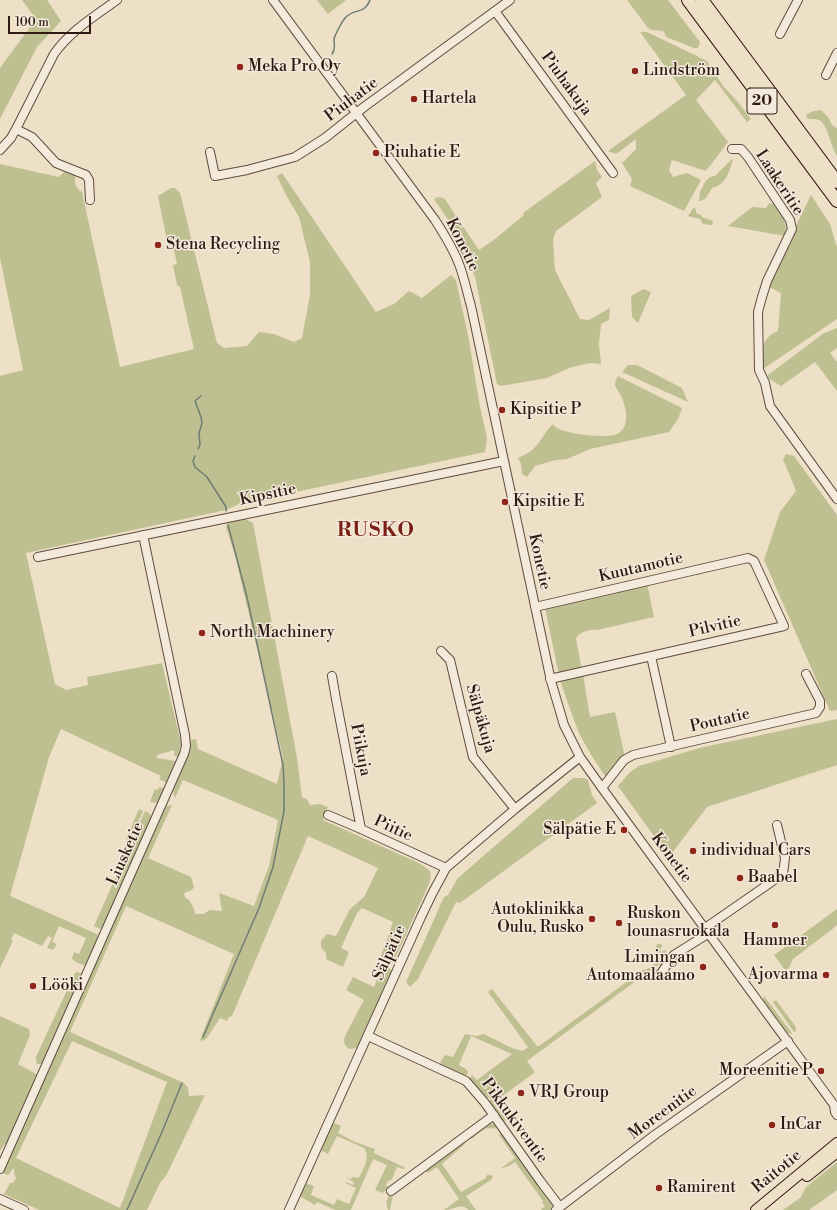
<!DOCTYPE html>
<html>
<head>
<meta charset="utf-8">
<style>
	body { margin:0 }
	#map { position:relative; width:837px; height:1210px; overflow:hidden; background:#eedfc7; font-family:"Libre Bodoni",serif }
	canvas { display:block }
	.scale { position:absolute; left:8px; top:16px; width:83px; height:18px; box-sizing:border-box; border:2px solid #2e1a12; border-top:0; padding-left:5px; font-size:12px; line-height:14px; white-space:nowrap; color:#2e1a12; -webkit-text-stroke:3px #f4eadb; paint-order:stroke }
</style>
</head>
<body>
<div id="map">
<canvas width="837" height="1210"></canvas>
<div class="scale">100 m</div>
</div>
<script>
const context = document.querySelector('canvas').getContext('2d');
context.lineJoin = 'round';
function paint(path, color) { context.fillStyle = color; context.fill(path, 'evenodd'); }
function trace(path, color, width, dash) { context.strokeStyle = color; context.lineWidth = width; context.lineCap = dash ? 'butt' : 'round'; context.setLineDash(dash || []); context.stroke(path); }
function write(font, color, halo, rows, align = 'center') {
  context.font = font + ' "Libre Bodoni",serif'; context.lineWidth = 3; context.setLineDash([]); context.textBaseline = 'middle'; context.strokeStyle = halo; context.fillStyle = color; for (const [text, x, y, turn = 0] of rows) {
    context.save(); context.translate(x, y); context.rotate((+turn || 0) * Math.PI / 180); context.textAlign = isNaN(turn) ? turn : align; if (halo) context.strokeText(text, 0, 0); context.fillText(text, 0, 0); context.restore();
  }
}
paint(new Path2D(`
	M22 0H47L61 21 37 47 0 119V68L36 19Z
	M317 0H346L328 14Z
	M627 0H668L700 42 698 48H694L666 37 665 33 663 31 652 30 648 28Z
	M640 32H647L707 61 723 86 737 101 751 119 747 122 715 80 696 100 728 142 706 171 672 160 669 170 673 177 687 173 701 180 684 211 630 186 632 179 622 163 636 149V139L616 154 608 151 686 95Z
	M821 110 828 117 832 125 837 128V156C831 148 828 124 819 120 815 118 811 120 806 118L807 114 814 111Z
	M732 159 733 160C729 172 726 185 712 188L706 198 701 201H699L700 192 705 182 710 177 715 176Z
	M595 161 597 170 602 177 596 183 602 197 556 231 553 240 555 270 580 319 589 320 610 308 609 320 601 324 599 344 601 364 590 363 569 368 547 378 501 386 497 384 475 277 464 251 453 227 434 199 438 197 444 198 479 250 495 239 524 215 523 213Z
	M0 164 59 177 64 172 75 173C75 182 74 187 82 192L120 367 194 349 180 287 177 285 173 265 177 264 172 241H167L158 196 171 188H175L180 193 217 343 224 348 247 346 259 332 274 334 294 342 302 338 310 295V262L299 217 287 197 277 176 282 173 376 312 394 304 409 291 422 298 451 275 456 280 469 340 480 407 487 438 485 452 239 504 226 510 26 553 55 684 66 690 88 685 87 677 162 663 181 743 178 757 174 755V750L157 755V758L175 761 178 763 167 783 159 779 161 776 61 729 49 757 10 896 97 934 99 939 86 965C81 965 74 962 72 958L74 952 79 954 86 938 59 926 52 942 57 944 53 950 47 948 52 938 48 936 42 946 14 933 11 940 13 941 0 968V376L23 370 0 258Z
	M811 195 830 224 837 247V319L763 369C762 352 760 338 778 331L781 293 767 286Z
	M769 203 774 204C782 217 788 220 785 236L728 226 752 207 766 208Z
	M694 207 696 210V213L700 214 702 217 713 221V222L712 225 703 224 700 219 688 216Z
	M644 289 651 292 638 323 632 317 631 296Z
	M837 328V348L830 353 837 362V391L815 362 781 386 768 378V375L824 333Z
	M628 365H637L682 388 688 402 622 372Z
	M618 376 682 408 678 419 669 432 590 449 567 459 556 460 535 466 527 477 522 474 521 464 518 458C525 455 532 451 537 445 543 438 546 430 553 424 557 434 604 438 614 435 619 434 623 430 625 425 628 416 625 404 621 396 619 392 616 388 615 385 615 381 616 379 618 376Z
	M786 454 794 456 837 515V710L830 711 764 560 780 512 796 491 783 459Z
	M243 518 253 523 297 758 302 797 307 799 310 805 320 804 328 807 323 820 419 863C430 871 433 869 429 884L393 963 386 960 381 956 393 922 362 908 357 913 341 948 349 952 343 967 326 959V953L321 947V941L327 934 336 936 350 909 364 897 378 868 308 836 232 1016 229 1017 227 1021 220 1018 207 1038 203 1041 200 1040 234 954 126 906 70 1032 184 1083 188 1088 189 1096 205 1095 166 1176 160 1183 147 1210H39L4 1194 10 1183H13L16 1178 14 1174V1168L8 1175 2 1173 166 806 172 805 148 858 191 877 194 887 192 890 186 892 184 894 185 897C191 901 194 907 195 914H203L210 910 222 911 219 893 254 906 269 866 278 820 183 780 175 798 173 791 189 753 191 740 196 739 198 749 277 784 283 757 235 556 226 527 229 521ZM72 1041 167 1082 120 1208 16 1158Z
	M647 583 654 617 597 630C591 629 578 632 576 639L581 665 583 668 559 675 545 608Z
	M583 674 590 717 615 712 625 757 607 779C597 764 587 749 579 733 572 716 566 698 560 680Z
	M837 719V765L707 807 669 857 618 786 630 772 639 766 699 748Z
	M573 778H584L588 780 592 795 597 803 460 903 456 902 418 979 410 987 406 982 444 897 448 895 458 878Z
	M159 787 165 789 161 800 156 803 150 802 155 789 158 790Z
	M140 809 143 811 129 842 126 840 138 811Z
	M145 811 150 814 152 820 103 928 100 929 94 926Z
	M837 909V925L835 927 793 959 789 968 785 970 774 955Z
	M658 944H661L662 946 660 949 661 952 665 950 671 958 661 966 659 964 527 1061 535 1072 493 1103 506 1120 504 1122 501 1121 489 1104 491 1100 489 1097 485 1098 470 1079 472 1075 477 1080 512 1054 471 1036 459 1065 466 1069 468 1072 467 1075 464 1076 440 1065 441 1061 445 1055 453 1057 465 1034 476 1036 484 1034 512 1048 523 1051 528 1047 488 992 492 989 537 1046H539L643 970 647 969 660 960 655 947Z
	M379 962 393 971 358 1048 349 1049C344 1045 343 1042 345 1036L364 1000 346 990 353 977 374 987 377 979 374 977Z
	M76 972 80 973 83 976 43 1064H37L36 1060V1057L74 975Z
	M764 996 792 1033 791 1034 787 1033 765 1003 763 1001Z
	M776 1000 796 1027V1031L794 1032 773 1002Z
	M0 1016 29 1029 30 1035 18 1064 38 1075 10 1141 4 1145 0 1151Z
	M334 1123 341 1126 338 1133 355 1142 375 1149 374 1153 406 1168 403 1169 397 1167 392 1179 390 1181H388L386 1185 388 1187 387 1190 382 1193 375 1190 387 1165 373 1159 351 1210H335L317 1202 315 1205 301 1197 300 1195 305 1184 306 1183 314 1186 311 1195 334 1205 337 1199 349 1204 356 1188 345 1183 346 1182 353 1185 354 1182 346 1178 351 1179 352 1177 359 1178C363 1169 371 1158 364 1148L337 1136 328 1154 322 1151 321 1147 332 1124Z
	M488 1123 495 1125 497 1126 494 1129C486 1125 478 1134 472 1139H471L470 1137Z
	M501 1134H503L551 1201 552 1206 551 1210H541L545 1206 542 1202 543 1201 515 1162 509 1166 500 1169 515 1158 499 1135Z
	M464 1141 465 1144 442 1164 461 1192 486 1178V1176L489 1174 490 1176 493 1175V1176L491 1180 466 1196 476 1210H469C461 1202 454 1210 444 1210L459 1199 437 1167 428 1173 426 1171 425 1169Z
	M837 1162V1190L809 1210H783L800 1198 806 1187Z
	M391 1193 393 1194 390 1210H388C386 1202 386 1199 391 1193Z`), '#bfc091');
trace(new Path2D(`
	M332 54C336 49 334 45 334 39 335 35 342 21 346 17 355 8 364 15 370 0
	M198 449 200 445 199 433 202 423 201 417 195 401 201 396
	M195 456 193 461 195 467 207 477 226 507V511
	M203 1037 259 908 273 867 284 811V783L283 765 247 597 228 525
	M127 1210 162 1132 182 1083`), '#6f7c72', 1.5);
const minor = new Path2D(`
	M273 0 435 220C444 234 453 248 459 264 464 277 467 292 471 306L551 681 564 725 580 757 602 788 834 1105 837 1106
	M495 11 613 173
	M780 34 798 0
	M826 75 837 53
	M16 129 32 137 56 163 86 175 89 180 90 200
	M732 149H741L748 157 790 220 792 229 767 281 762 297 758 312 759 370 765 383 770 406 837 499
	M0 150 11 138 16 129 54 54C70 31 95 16 117 0
	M210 152 215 176 247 170 295 157 325 138 364 107 510 0
	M38 557 504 461
	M535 607 748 558 754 561 784 626 550 679
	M441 651 450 660 473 757 515 809
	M651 656 671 747
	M332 676 336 699 361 829
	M602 788 624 760 633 755 816 713 820 707V701L806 674
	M328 815 361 829 446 868
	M705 928 783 874 785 858 777 825
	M659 976 674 955 709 933
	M368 1036 466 1081 485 1103 541 1182 560 1207
	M834 1105 835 1112 837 1115
	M0 1169 184 754 186 746 185 735 143 535
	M391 1191 494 1115
	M0 1199 24 1210
	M289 1210 421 917 433 892 446 868 515 809 580 757
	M556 1210 656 1134 788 1041`);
const major = new Path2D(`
	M807 1176 837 1152
	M756 1210 837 1143`);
const highway = new Path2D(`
	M688 0 837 201
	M702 0 837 182`);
trace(minor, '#5e4b3f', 10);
trace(major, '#2e1a12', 12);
trace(highway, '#2e1a12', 14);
trace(minor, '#f4eadb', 8);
trace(major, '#eedfc7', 10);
trace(highway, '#eedfc7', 12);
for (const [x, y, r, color] of [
	[240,67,4,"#8f2418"],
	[635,71,4,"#8f2418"],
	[414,99,4,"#8f2418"],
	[376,153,4,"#8f2418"],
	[158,245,4,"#8f2418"],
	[502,410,4,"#8f2418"],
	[505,502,4,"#8f2418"],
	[202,633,4,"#8f2418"],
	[624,830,4,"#8f2418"],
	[693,851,4,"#8f2418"],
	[740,878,4,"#8f2418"],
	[592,919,4,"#8f2418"],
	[619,923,4,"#8f2418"],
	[775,925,4,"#8f2418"],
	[703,967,4,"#8f2418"],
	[826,975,4,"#8f2418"],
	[33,986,4,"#8f2418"],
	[821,1071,4,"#8f2418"],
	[521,1093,4,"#8f2418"],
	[772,1125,4,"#8f2418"],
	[659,1188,4,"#8f2418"]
]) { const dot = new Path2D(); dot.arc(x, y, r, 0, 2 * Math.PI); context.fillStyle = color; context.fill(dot); trace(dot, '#f4eadb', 1.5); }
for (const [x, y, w] of [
	[762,101,30]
]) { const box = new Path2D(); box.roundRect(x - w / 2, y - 13, w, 26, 3); context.fillStyle = '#f4eadb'; context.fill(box); trace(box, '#2e1a12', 1); }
write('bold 15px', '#2e1a12', null, [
	["20",762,101]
]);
write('16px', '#2e1a12', '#f4eadb', [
	["Meka Pro Oy",248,67],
	["Lindström",643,71],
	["Hartela",422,99],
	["Piuhatie E",384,153],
	["Stena Recycling",166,245],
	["Kipsitie P",510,410],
	["Kipsitie E",513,502],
	["North Machinery",210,633],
	["Sälpätie E",616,830,"right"],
	["individual Cars",701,851],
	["Baabel",748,878],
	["Autoklinikka",584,910,"right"],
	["Oulu, Rusko",584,928,"right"],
	["Ruskon",627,914],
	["lounasruokala",627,932],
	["Hammer",775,941,"center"],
	["Limingan",695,958,"right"],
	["Automaalaamo",695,976,"right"],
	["Ajovarma",818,975,"right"],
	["Lööki",41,986],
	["Moreenitie P",813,1071,"right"],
	["VRJ Group",529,1093],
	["InCar",780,1125],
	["Ramirent",667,1188]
], 'left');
write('16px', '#2e1a12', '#f4eadb', [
	["Piuhakuja",566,84,54],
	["Piuhatie",352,100,-37],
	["Laakeritie",779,183,57],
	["Konetie",462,245,64],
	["Kipsitie",268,495,-12],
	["Konetie",539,562,78],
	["Kuutamotie",641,568,-13],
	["Pilvitie",715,627,-13],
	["Sälpäkuja",480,719,74],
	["Poutatie",720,721,-13],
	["Piikuja",360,750,79],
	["Piitie",393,829,25],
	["Liusketie",126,854,-66],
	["Konetie",671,858,54],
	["Sälpätie",390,953,-66],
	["Moreenitie",663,1113,-36],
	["Pikkukiventie",514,1121,54],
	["Raitotie",777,1172,-39]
]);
context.letterSpacing = '1px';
write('bold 20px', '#7a1f14', '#f4eadb', [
	["RUSKO",376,531]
]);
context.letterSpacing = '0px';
</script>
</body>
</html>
